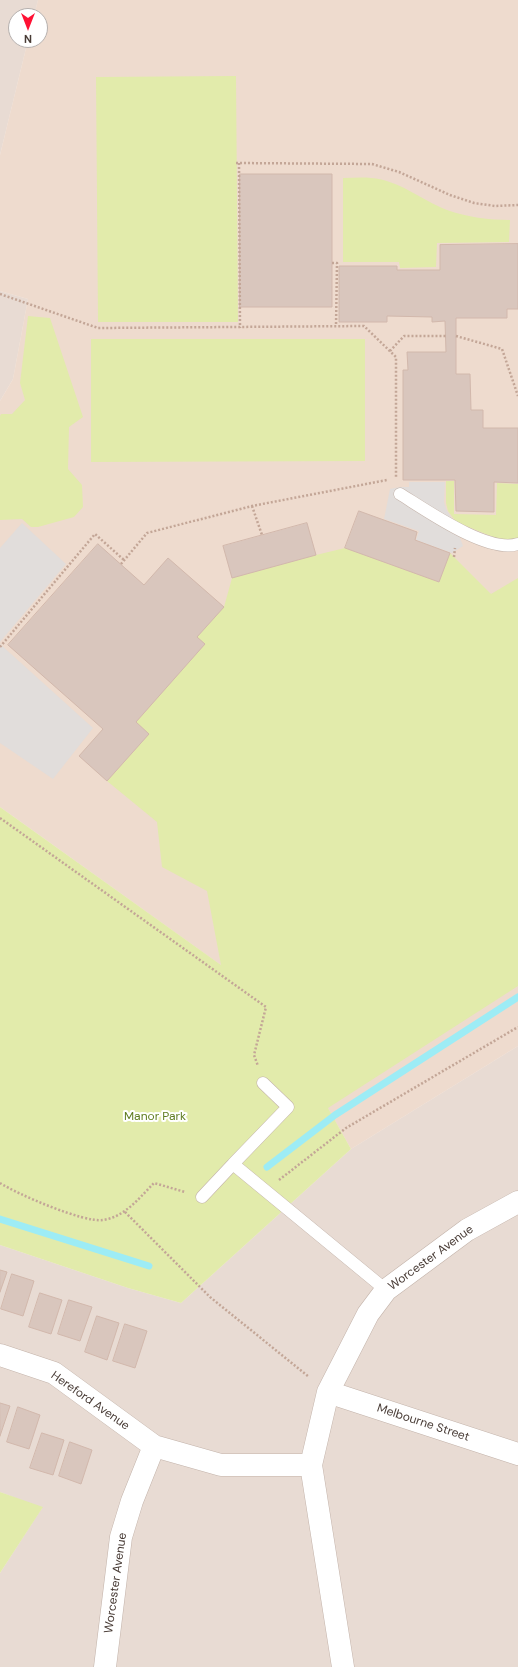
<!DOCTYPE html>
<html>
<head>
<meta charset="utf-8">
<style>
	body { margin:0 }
	#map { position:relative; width:518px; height:1667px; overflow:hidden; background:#f4ebe5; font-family:"DM Sans",sans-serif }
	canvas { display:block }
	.north { position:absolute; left:8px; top:8px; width:40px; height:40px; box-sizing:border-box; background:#fff; border:1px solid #b5b0ae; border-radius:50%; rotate:180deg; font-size:11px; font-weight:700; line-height:16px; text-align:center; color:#473a34 }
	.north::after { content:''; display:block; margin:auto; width:14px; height:18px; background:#ff1134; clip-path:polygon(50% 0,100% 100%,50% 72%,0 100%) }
</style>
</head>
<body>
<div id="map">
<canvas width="518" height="1667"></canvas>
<div class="north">N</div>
</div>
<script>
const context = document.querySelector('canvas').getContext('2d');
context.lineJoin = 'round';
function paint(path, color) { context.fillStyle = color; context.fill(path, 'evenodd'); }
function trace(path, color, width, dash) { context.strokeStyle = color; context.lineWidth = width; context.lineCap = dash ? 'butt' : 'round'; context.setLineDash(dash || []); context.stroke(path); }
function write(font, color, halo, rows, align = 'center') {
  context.font = font + ' "DM Sans",sans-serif'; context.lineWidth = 4; context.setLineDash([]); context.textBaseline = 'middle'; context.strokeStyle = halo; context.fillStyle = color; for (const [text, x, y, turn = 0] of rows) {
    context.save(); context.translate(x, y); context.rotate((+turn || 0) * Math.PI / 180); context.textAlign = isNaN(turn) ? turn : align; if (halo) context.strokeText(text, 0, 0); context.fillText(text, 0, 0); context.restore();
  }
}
paint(new Path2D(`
	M0 0H38L34 16H16V40H28L0 155Z
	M0 291 28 299 13 379 0 401Z
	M518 1046V1667H0V1573L42 1508 0 1492V1245L128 1288 181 1303 351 1149Z`), '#e8dbd3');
paint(new Path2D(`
	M38 0H518V1046L351 1149 264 996 0 807V401L13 379 28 299 0 291V155L28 40H40V16H34Z`), '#eedbce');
paint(new Path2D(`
	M236 76 238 322H98L96 77Z
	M343 178C352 178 362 177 371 178 399 180 421 200 447 210 467 217 489 220 510 220L509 242 437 243 436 267 400 268 399 262H343Z
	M28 316 50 318 83 417 69 427 68 469 82 485 83 507 74 517 38 527H31L22 519 0 520V416L1 414H12L25 400 20 383Z
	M91 339H365V461L91 462Z
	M446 481H454V514L496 515 497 483 518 484V540L503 541 456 522 448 511 446 503Z
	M345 548 439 582 450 553 491 594 518 578V986L328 1108 351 1149 181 1303 128 1288 0 1245V807L221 965 207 891 162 867 157 822 107 781 149 734 136 722 205 644 197 637 224 607 232 578 316 555Z
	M0 1492 43 1507 0 1573Z`), '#e2ebab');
paint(new Path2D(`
	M409 482H445L444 502 446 509 454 522 463 546 452 553 416 540 419 531 384 519 390 489 400 487H409Z
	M22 523 66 564 0 642V548Z
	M0 644 93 728 53 779 0 743Z`), '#e1dddb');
trace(new Path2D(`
	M267 1167 335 1115 518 997
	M0 1219 149 1266`), '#9decf5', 7);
const building = new Path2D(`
	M240 174H332V307H240Z
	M518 244V309H507V318H456V374H470L471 410H483V428H518V483L494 482V512L456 511 455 480H403V370H408L407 352H446L445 321 432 322V317L387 316V322H339V266H397V270H440V245Z
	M359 511 417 532 415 540 450 553 439 582 345 548Z
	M307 523 316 555 232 578 223 546Z
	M98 544 144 585 168 558 224 607 197 637 205 644 136 722 149 734 107 781 79 756 103 729 8 645Z
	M0 1270 7 1272 0 1292Z
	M12 1274 34 1281 23 1316 1 1309Z
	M40 1293 62 1300 51 1334 29 1327Z
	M69 1300 92 1307 80 1341 58 1334Z
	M97 1316 119 1323 107 1360 85 1352Z
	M125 1324 147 1331 135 1368 113 1361Z
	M0 1403 10 1406 0 1436Z
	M18 1407 40 1415 29 1449 7 1442Z
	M42 1433 64 1440 53 1475 30 1468Z
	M70 1442 92 1450 81 1484 59 1476Z`);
paint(building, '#d9c6bd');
trace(building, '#d2b8ac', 1);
const lane = new Path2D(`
	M400 494C426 510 488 554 518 544
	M233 1164 288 1107 263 1083
	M202 1197 233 1164 386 1290`);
const street = new Path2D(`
	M0 1355 54 1373 154 1446
	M328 1392 518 1454
	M105 1667 121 1537 132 1501 154 1446 221 1465H311
	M343 1667 311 1465 328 1392 368 1314 386 1290 467 1230 518 1202`);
trace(lane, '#c3b3aa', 13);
trace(street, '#c3b3aa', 23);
trace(new Path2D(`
	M236 163 372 164 399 172 450 195 474 203 495 206 518 205
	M239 163 240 328
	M332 263H337L336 326
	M0 294 98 328 364 326 396 357V478
	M456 336 502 349 518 396
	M390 351 404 336H446
	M252 506 262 535
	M454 557 455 548
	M121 564 147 533 252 506 387 480
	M0 647 95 534 124 560
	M0 818 266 1007 254 1055 258 1066
	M279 1180 346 1128 518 1027
	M0 1183C17 1194 84 1223 103 1220 125 1217 140 1197 154 1183L185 1192
	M125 1212 210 1297 309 1377`), '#c3a697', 2.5, [2, 2]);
trace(lane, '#fff', 12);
trace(street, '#fff', 22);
write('12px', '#607d23', '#fff', [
	["Manor Park",155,1117]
]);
write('12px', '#473a34', '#fff', [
	["Worcester Avenue",431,1258,-36],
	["Hereford Avenue",90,1401,35],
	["Melbourne Street",423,1423,18],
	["Worcester Avenue",116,1583,-82]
]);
</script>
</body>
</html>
